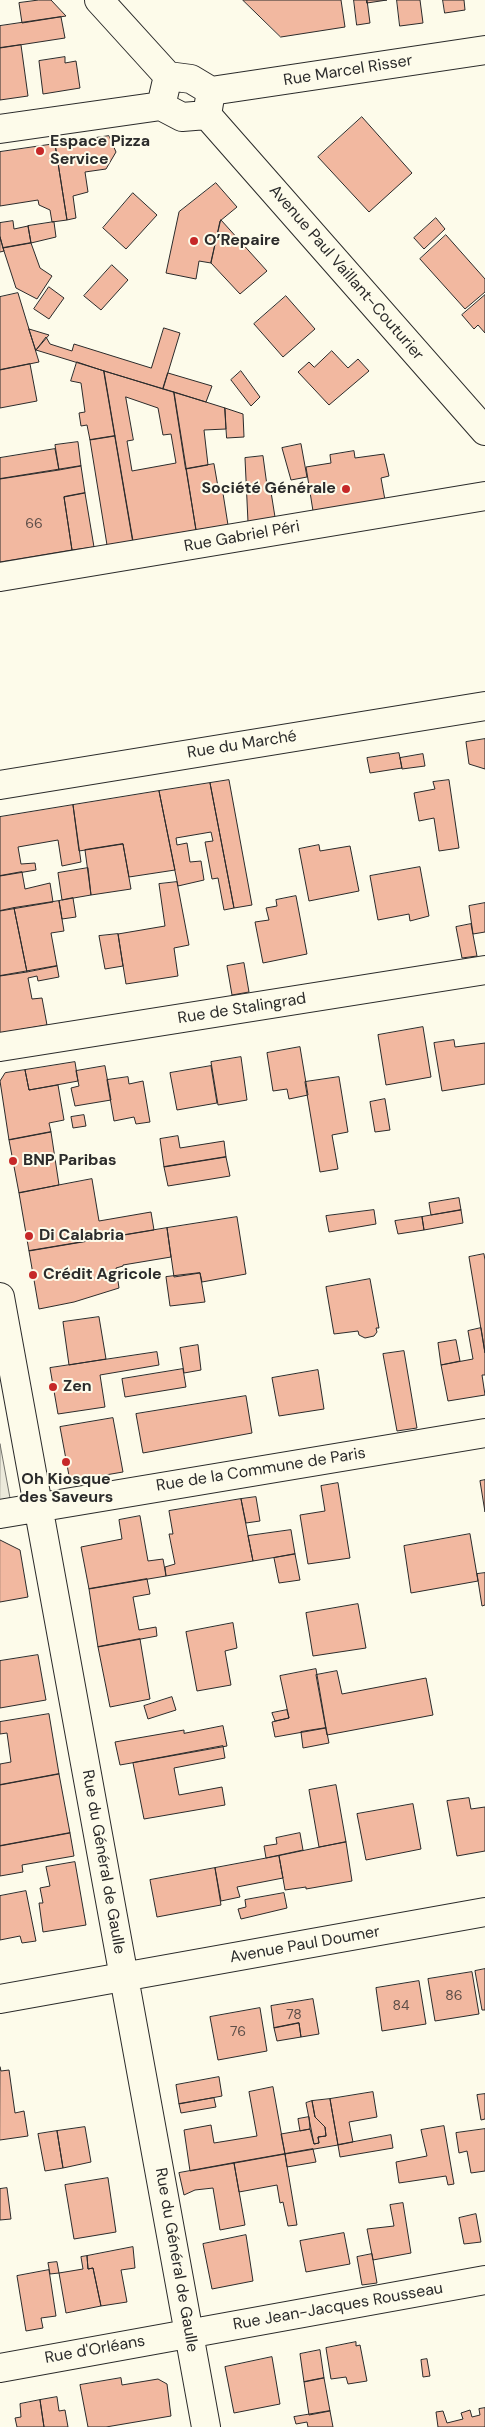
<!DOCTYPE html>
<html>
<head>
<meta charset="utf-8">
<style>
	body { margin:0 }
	canvas { display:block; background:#fdfbea }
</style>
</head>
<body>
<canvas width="485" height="2427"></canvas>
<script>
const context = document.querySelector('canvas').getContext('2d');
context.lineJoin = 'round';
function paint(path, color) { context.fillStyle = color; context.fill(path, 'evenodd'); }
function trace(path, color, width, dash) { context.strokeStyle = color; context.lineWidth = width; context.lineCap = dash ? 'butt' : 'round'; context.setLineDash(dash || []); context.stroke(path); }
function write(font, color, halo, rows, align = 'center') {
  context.font = font + ' "DM Sans",sans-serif'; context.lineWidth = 4; context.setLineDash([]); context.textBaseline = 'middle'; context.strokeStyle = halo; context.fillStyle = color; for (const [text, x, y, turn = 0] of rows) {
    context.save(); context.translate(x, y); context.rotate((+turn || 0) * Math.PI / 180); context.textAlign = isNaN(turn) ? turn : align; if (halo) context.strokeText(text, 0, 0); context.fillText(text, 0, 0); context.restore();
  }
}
const parking = new Path2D(`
	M0 1444 10 1498 0 1500Z`);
paint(parking, '#eceadb');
trace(parking, '#74746e', 1);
const building = new Path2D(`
	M39 0H51L66 16 22 23 19 3Z
	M243 0H341L345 27 281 37Z
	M354 0H367L370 23 357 25Z
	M367 0H387L367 3Z
	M397 0H420L423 23 400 26Z
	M443 0H464L465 10 445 13Z
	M61 17 65 38 0 48V26Z
	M21 45 28 96 0 100V48Z
	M65 57V63L76 61 80 88 43 94 39 61Z
	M362 117 412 173 369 212 318 157Z
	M109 136 116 152 106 169 85 172 88 192 73 196 76 218 67 220 55 144Z
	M55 144 67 220 52 222 50 210 39 205 38 200 0 206V152Z
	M216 183 237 207 220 221 211 263 199 261 196 279 166 273 179 212Z
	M133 193 157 215 126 249 103 228Z
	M436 218 445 229 424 249 414 238Z
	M221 220 267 271 240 294 211 263Z
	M13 221 14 229 28 226 31 243 3 248 0 237V223Z
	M54 222 56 237 31 243 28 226Z
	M446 235 485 279V292L465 309 420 259Z
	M0 237 4 251 0 252Z
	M31 243 40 268 52 276 37 299 16 288 3 248Z
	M112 265 128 280 101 310 84 296Z
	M49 287 64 298 49 319 34 309Z
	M18 293 39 362 0 370V297Z
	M485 295V333L478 325 474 329 462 315Z
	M286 296 315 329 283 357 254 324Z
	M164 328 180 333 163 389 36 350 46 337 50 344 72 351 74 344 151 368Z
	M29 329 49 335 36 350Z
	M332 351 348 368 358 359 369 371 329 405 298 372 309 362 314 367Z
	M77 362 104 371 115 436 90 440 87 425 81 426 79 413 85 412 81 383 71 381Z
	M30 364 37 401 0 408V370Z
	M104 371 174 392 196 530 133 541ZM126 397 158 408 163 435 171 434 176 463 132 471 127 441 133 440Z
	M241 371 260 397 251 406 231 380Z
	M168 373 212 386 206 402 163 389Z
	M174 392 225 408 226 429 204 430 208 465 186 469Z
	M225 408 243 414 244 437 227 438Z
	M115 436 133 541 107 545 90 440Z
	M78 442 81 466 59 470 55 445Z
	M301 444 307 477 291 480 282 448Z
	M55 449 59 470 0 479V458Z
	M354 451 355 458 384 454 389 476 381 478 385 500 313 511 306 467 331 463 330 455Z
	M263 456 268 493 271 492 275 517 248 522 245 458Z
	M214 464 218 487H222L228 525 196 530 186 469Z
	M81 466 85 493 64 497 72 550 0 562V479Z
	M85 493 94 547 72 550 64 497Z
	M485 739V769L469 764 466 742Z
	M399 753 402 768 370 773 367 758Z
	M423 754 425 766 402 769 400 758Z
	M229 780 252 905 234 908 210 783Z
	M449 780 459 848 439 851 434 818 419 821 414 793 435 789 433 782Z
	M210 783 234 908 224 910 218 878 212 879 205 842 213 841 211 832 176 838 177 845 187 843 190 862 201 861 204 880 178 886 159 791Z
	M159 791 175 870 129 877 123 844 79 851 73 805Z
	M73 805 81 862 62 866 58 840 18 847 21 864 35 863 36 870 0 876V817Z
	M123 844 131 889 91 895 85 850Z
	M319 845 320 851 350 846 359 891 309 901 299 849Z
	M420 867 429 916 410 921 409 914 378 920 370 876Z
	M88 868 91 895 62 900 58 873Z
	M22 872 25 889 50 883 53 902 0 911V876Z
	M177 882 189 945 174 948 178 976 126 984 118 934 165 926 159 884Z
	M296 896 307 954 263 963 255 922 269 920 266 908 277 906 276 900Z
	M73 898 76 917 62 919 59 901Z
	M59 901 64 931 51 933 57 966 27 972 14 908Z
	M485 903V932L473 934 469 906Z
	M14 908 27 972 0 976V911Z
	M471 924 477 956 462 958 456 927Z
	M118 934 123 966 105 969 99 936Z
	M244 963 249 992 232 995 227 966Z
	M57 966 59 977 38 981 37 976 28 978 32 999 42 998 47 1025 0 1033V976Z
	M423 1027 431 1077 386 1085 378 1035Z
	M454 1040 455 1047 485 1043V1084L442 1091 434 1043Z
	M300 1047 308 1095 289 1099 287 1089 273 1091 267 1053Z
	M241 1057 247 1100 218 1105 211 1062Z
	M75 1062 78 1081 29 1090 25 1070Z
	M105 1066 111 1100 75 1106 71 1088 79 1086 76 1071Z
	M211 1066 217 1103 177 1110 170 1073Z
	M25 1070 29 1090 58 1085 64 1120 49 1123 51 1132 9 1140 0 1081 5 1073Z
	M128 1077 129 1084 143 1081 150 1122 136 1124 134 1117 114 1121 107 1080Z
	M339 1077 348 1132 332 1135 338 1169 320 1172 305 1082Z
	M385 1099 390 1130 375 1132 370 1102Z
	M84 1115 86 1126 73 1128 71 1117Z
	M51 1132 59 1185 19 1193 9 1140Z
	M178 1136 180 1148 224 1141 226 1157 164 1167 160 1139Z
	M226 1157 230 1176 168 1186 164 1167Z
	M92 1179 99 1221 151 1212 154 1230 29 1251 19 1193Z
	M459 1198 461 1210 431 1215 429 1203Z
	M374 1210 376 1224 329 1232 326 1216Z
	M461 1210 463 1223 424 1230 422 1217Z
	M237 1217 246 1274 202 1282 200 1273 174 1277 167 1228Z
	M422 1217 424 1230 398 1234 395 1221Z
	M167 1228 171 1257 123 1265V1266L116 1268 119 1288 74 1302 39 1309 29 1251Z
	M484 1254 485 1260V1353L469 1257Z
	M200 1273 205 1302 170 1306 166 1277Z
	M370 1279 379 1328H376L377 1332 374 1336 365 1338 359 1335 358 1331 334 1334 326 1287Z
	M99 1317 106 1359 69 1365 63 1322Z
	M481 1328 485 1353V1375H482L485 1395 448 1401 441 1365 473 1359 468 1331Z
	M456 1340 460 1361 441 1365 438 1343Z
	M198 1345 201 1370 184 1373 180 1348Z
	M404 1351 417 1428 397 1431 383 1354Z
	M157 1352 159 1365 100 1375 105 1407 58 1414 50 1368Z
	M183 1369 186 1387 125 1397 122 1379Z
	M318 1370 324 1409 279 1416 272 1378Z
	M246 1396 252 1433 143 1453 136 1414Z
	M113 1418 123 1472 70 1481 60 1427Z
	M485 1480V1512L480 1481Z
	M338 1483 350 1558 308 1564 300 1515 325 1511 321 1486Z
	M256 1497 260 1521 246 1523 241 1499Z
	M241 1499 253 1561 166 1576 165 1567 175 1564 169 1534H173L169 1511Z
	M140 1516 148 1561 163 1559 166 1576 89 1589 81 1547 122 1539 119 1520Z
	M291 1530 295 1554 253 1561 248 1536Z
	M470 1534 478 1581 411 1593 404 1546Z
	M0 1540 20 1550 28 1597 0 1602Z
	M295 1554 300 1580 279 1583 274 1558Z
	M485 1573V1605L482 1606 477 1574Z
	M147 1579 150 1594 133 1597 139 1630 156 1627 157 1636 98 1647 89 1589Z
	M358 1604 366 1648 313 1656 306 1613Z
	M233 1623 237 1648 225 1651 231 1685 197 1691 186 1632Z
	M140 1639 150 1699 110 1707 98 1647Z
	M38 1655 46 1700 0 1708V1661Z
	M316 1669 326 1728 275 1737 272 1722 289 1718 280 1676Z
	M337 1671 342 1694 426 1678 433 1715 327 1735 316 1675Z
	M172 1697 176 1710 148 1719 144 1706Z
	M287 1710 289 1718 275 1721 272 1713Z
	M49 1714 59 1774 0 1785V1764L11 1762 7 1733 0 1734V1722Z
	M223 1726 227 1746 120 1765 115 1742 184 1730V1733Z
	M326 1728 329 1743 303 1748 301 1732Z
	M223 1746 225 1758 174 1768 179 1795 222 1787 225 1805 144 1819 133 1763Z
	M59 1774 70 1833 0 1846V1785Z
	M336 1785 346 1842 319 1847 309 1790Z
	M469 1798 471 1809 485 1807V1851L457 1856 447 1801Z
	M413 1804 421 1849 366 1860 357 1814Z
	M70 1833 74 1856 22 1865 23 1872 0 1876V1846Z
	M300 1833 303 1850 266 1858 264 1846 277 1844 276 1838Z
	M346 1842 352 1881 306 1889V1887L285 1890 279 1856Z
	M279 1856 283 1878 237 1887 240 1897 221 1901 215 1868Z
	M75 1862 86 1925 43 1932 39 1903H43L40 1888 50 1886 46 1867Z
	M215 1868 221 1905 157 1917 150 1880Z
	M26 1891 36 1941 22 1943 20 1936 0 1940V1896Z
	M284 1893 287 1908 241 1919 238 1909 246 1907 245 1900Z
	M485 1969V2010H482L475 1971Z
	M472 1972 479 2014 435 2021 428 1979Z
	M419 1981 426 2024 382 2031 376 1988Z
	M313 1999 319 2034 301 2037 299 2023 274 2028 271 2006Z
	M260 2008 267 2051 218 2060 210 2017Z
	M299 2023 301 2037 277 2041 274 2028Z
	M0 2067 1 2071 9 2070 15 2113 24 2111 28 2136 0 2140Z
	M219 2077 222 2096 179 2104 176 2085Z
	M273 2087 285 2154 190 2171 184 2130 211 2125 214 2143 257 2136 249 2092Z
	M373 2092 377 2117 349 2122 353 2142 338 2145 330 2099Z
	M485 2094V2119L481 2120 477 2095Z
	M214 2098 216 2107 181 2113 179 2104Z
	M330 2099 338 2145 285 2154 281 2134 310 2129 314 2144 319 2143 318 2137 326 2136 325 2127 315 2117 312 2101Z
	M312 2101 315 2117 325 2127 326 2136 318 2137 319 2143 314 2144 306 2103Z
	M309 2117 310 2129 300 2131 298 2119Z
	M444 2126 454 2184 448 2185 446 2176 399 2183 396 2162 427 2156 421 2130Z
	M85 2127 91 2162 63 2168 57 2131Z
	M485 2129V2171L471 2173 467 2151 459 2153 456 2133Z
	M57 2131 63 2168 45 2171 38 2134Z
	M391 2135 393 2148 340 2157 338 2145Z
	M313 2149 316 2162 287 2167 285 2154Z
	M285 2154 297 2225 288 2226 283 2202 280 2203 277 2185 239 2192 234 2163Z
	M234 2163 245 2225 220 2230 213 2188 195 2190 184 2195 179 2173Z
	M108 2178 116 2232 74 2239 65 2185Z
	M7 2188 11 2219 0 2220V2189Z
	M403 2203 411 2253 373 2260 367 2229 394 2226 390 2205Z
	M476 2214 481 2242 464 2244 459 2218Z
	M344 2233 350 2264 306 2272 300 2241Z
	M246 2235 253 2281 212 2289 203 2244Z
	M133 2247 135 2268 121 2270 127 2302 101 2306 93 2268 88 2269 87 2256Z
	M372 2254 377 2283 362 2285 357 2257Z
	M87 2256 88 2269 93 2268 101 2306 66 2313 59 2273 83 2269 81 2257Z
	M57 2262 59 2273 50 2274 48 2263Z
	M49 2270 56 2316 41 2318 43 2328 26 2331 17 2276Z
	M356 2342V2346L360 2345 367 2381 348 2384 346 2377 331 2379 326 2348Z
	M320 2350 324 2378 304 2382 300 2354Z
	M272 2357 280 2404 234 2413 225 2367Z
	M427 2359 430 2376 423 2377 421 2360Z
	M121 2378 122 2385 158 2379 167 2384 171 2416 106 2427H88L80 2385Z
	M324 2378 330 2411 309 2415 304 2382Z
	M57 2397 59 2411 65 2410 68 2427H44L40 2400Z
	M40 2400 44 2427H17L15 2418 21 2417 20 2404Z
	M485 2408V2427H438L436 2412 443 2411 447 2423 463 2419 461 2413 470 2410 472 2417 480 2415 479 2409Z
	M330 2411 333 2427H308L307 2422 296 2424 294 2417Z`);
paint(building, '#f2b8a0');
trace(building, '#2b2b2b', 1);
const minor = new Path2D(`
	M99 0 168 76
	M168 76 191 79 211 91 207 115 182 117 161 106Z
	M211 91 485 50
	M207 115 485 431
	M0 129 161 106
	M0 577 485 496
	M0 785 485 706
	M0 1047 485 970
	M0 1297 206 2427
	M0 1514 485 1433
	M0 1999 485 1912
	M0 2368 485 2280`);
trace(minor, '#2b2b2b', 30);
trace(minor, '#fdfbea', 28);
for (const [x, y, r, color] of [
	[40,151,5,"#c62828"],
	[194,241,5,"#c62828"],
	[346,489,5,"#c62828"],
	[13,1161,5,"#c62828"],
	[29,1236,5,"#c62828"],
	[33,1275,5,"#c62828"],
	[53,1387,5,"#c62828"],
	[66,1462,5,"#c62828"]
]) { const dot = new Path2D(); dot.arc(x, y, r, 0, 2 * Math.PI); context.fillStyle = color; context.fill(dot); trace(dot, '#fdfbea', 2); }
write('14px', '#5d4e48', null, [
	["66",34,524],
	["86",454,1996],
	["84",401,2006],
	["78",294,2015],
	["76",238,2032]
]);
write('16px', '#2b2b2b', '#fdfbea', [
	["Rue Marcel Risser",348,71,-9],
	["Avenue Paul Vaillant-Couturier",346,273,49],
	["Rue Gabriel Péri",242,537,-10],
	["Rue du Marché",242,745,-9],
	["Rue de Stalingrad",242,1009,-9],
	["Rue de la Commune de Paris",261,1470,-9],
	["Rue du Général de Gaulle",103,1862,80],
	["Avenue Paul Doumer",305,1945,-10],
	["Rue du Général de Gaulle",176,2260,80],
	["Rue Jean-Jacques Rousseau",338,2307,-10],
	["Rue d'Orléans",95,2350,-10]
]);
write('bold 16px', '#2b2b2b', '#fdfbea', [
	["Espace Pizza",50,142],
	["Service",50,160],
	["O’Repaire",204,241],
	["Société Générale",336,489,"right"],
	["BNP Paribas",23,1161],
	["Di Calabria",39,1236],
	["Crédit Agricole",43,1275],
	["Zen",63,1387],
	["Oh Kiosque",66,1480,"center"],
	["des Saveurs",66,1498,"center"]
], 'left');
</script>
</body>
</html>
